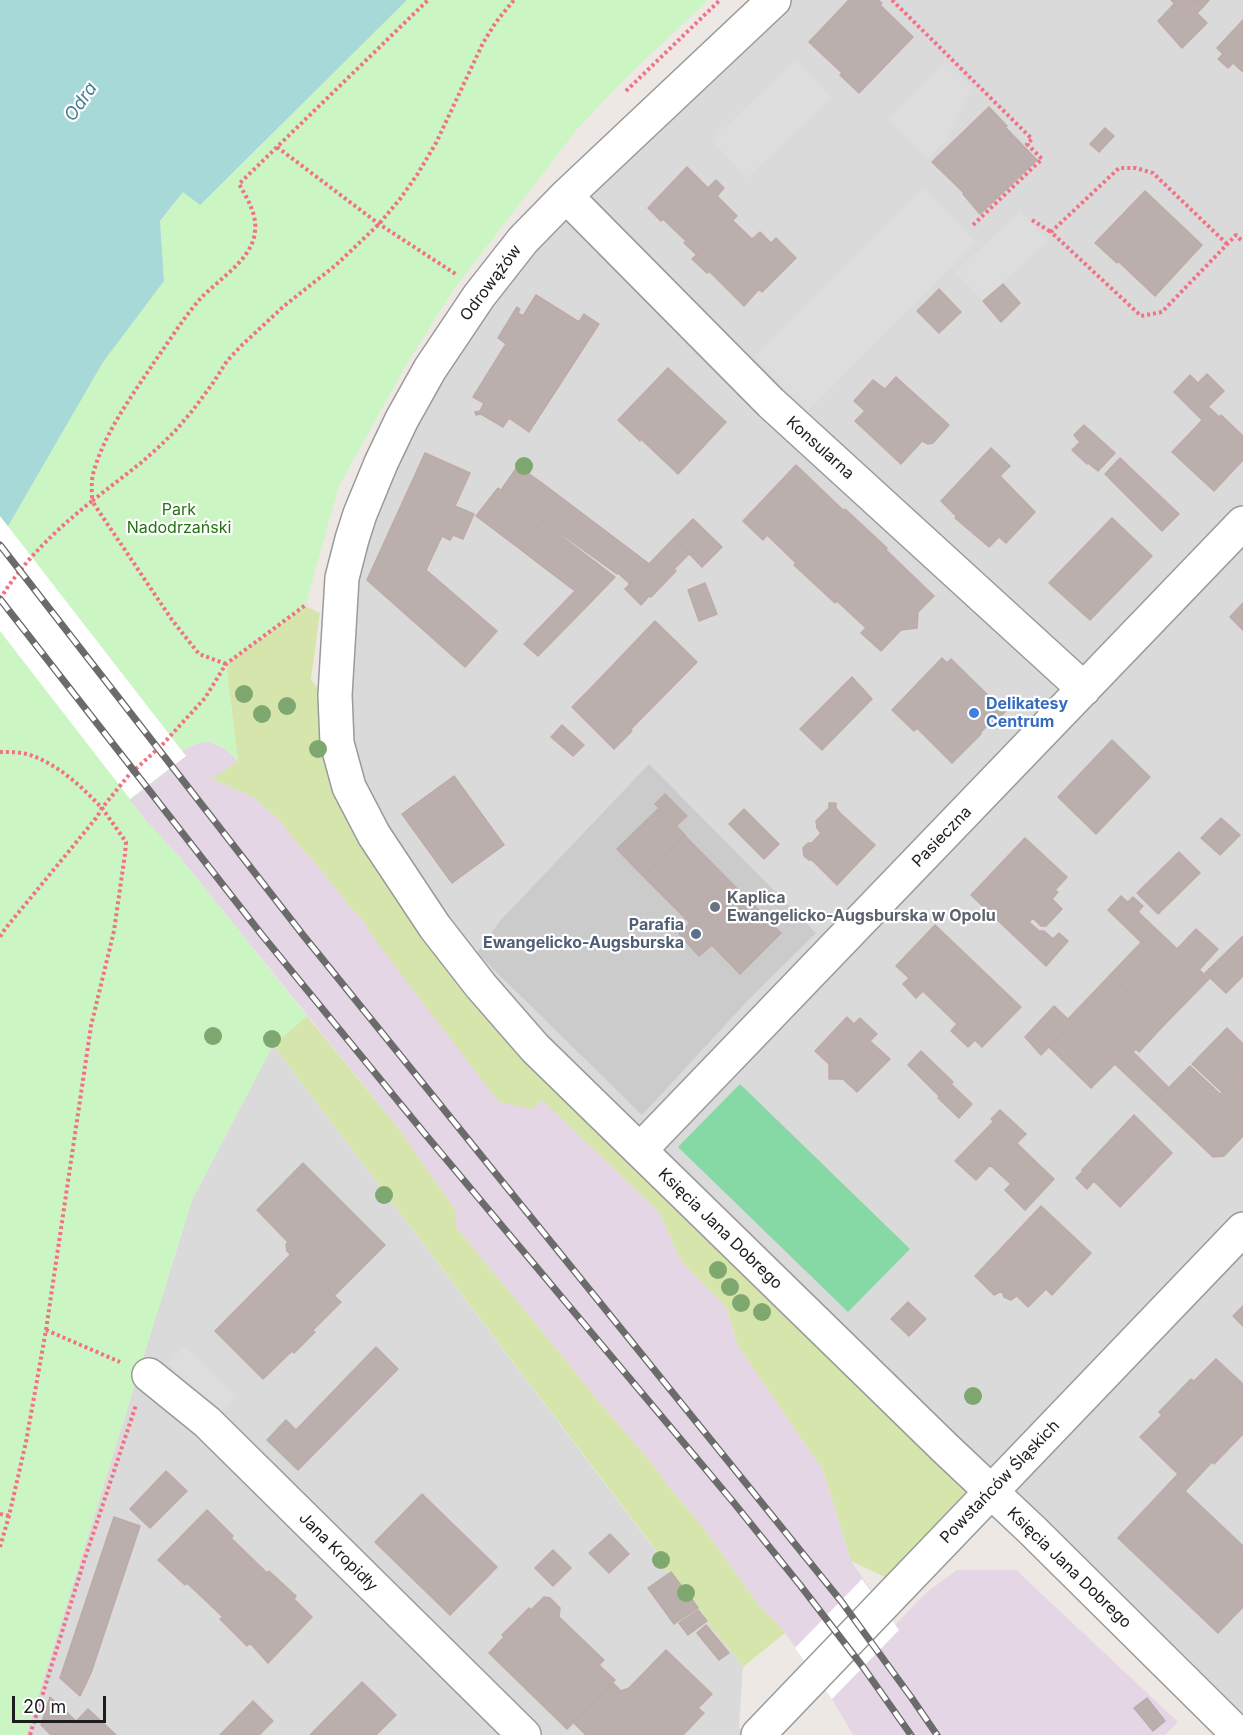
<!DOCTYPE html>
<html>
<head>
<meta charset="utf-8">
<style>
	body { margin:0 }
	#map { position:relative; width:1243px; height:1735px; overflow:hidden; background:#eee8e4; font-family:Inter,sans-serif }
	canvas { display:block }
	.scale { position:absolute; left:12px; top:1696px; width:94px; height:27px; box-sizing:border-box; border:3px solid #1d1d1d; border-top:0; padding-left:8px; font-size:18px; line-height:21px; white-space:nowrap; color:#1d1d1d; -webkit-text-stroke:4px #fff; paint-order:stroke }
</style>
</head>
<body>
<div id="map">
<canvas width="1243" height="1735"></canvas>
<div class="scale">20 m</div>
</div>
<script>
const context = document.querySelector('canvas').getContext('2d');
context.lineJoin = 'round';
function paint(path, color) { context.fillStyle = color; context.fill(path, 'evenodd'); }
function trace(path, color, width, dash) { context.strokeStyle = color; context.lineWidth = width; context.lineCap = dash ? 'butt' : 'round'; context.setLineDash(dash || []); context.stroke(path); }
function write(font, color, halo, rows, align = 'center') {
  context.font = font + ' Inter,sans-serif'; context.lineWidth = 4.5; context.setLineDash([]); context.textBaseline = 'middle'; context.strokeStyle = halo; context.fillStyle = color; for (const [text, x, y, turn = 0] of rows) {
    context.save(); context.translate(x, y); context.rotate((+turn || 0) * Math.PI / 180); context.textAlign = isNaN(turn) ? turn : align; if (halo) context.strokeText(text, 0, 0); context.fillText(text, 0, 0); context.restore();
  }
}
paint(new Path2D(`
	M774 0H1243V1735L535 1048 349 787 342 588 454 332Z
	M273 1045 661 1558 659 1560 668 1573 671 1572 683 1588 680 1591 701 1611 707 1621 743 1667 739 1727 745 1735H26L192 1200Z`), '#dbdada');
paint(new Path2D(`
	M201 742H210L224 748 238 761 213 779 253 797 278 819 301 848 314 861 350 907 363 920 372 936 659 1212 681 1261 726 1307 738 1346 823 1470 851 1561 895 1625 926 1593 957 1570H1016L1178 1722 1165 1735H853L832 1699 785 1633 776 1622 760 1607 698 1521 668 1486 658 1471 609 1413 596 1399 585 1384 456 1227V1211L395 1124 179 856 147 822 129 800 185 755 182 751Z`), '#e5d6e6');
paint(new Path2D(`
	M649 764 816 933 751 997 642 1115 477 953 500 921Z`), '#cbcbcb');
paint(new Path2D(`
	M305 606 320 613 311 679 322 695 337 743 435 927 991 1492 902 1585 851 1561 823 1470 738 1346 726 1307 681 1261 659 1212 542 1100 532 1109 499 1102 372 936 363 920 350 907 314 861 301 848 278 819 253 797 212 779 238 761 226 664Z
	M307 1016 395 1124 456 1211V1227L585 1384 596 1399 609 1413 658 1471 668 1486 698 1521 760 1607 776 1622 785 1633 743 1667 707 1621 701 1611 685 1598 680 1591 683 1588 671 1572 668 1573 659 1560 661 1557 273 1045Z`), '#d6e5ac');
paint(new Path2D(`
	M407 0H708L628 76 578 128 454 289 406 365 339 486 305 606 226 664 238 761C220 741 206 736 182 751L186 756 130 800 147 822 179 856 307 1016 273 1045 192 1200 26 1735H0V540L103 361 164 281 160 222 183 192 200 204Z`), '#cbf6c3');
paint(new Path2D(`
	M740 1084 910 1249 848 1312 678 1147Z`), '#86d8a4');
paint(new Path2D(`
	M796 60 832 98 747 178 711 140Z
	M946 62 972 87 946 140 928 158 889 119Z
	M923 188 976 242 808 411 754 357Z
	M1020 211 1048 241 983 301 955 272Z
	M184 1346 236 1396 219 1413 168 1364Z`), '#ddd');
paint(new Path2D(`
	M0 0H407L200 205 183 192 160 221 164 281 103 362 0 540Z`), '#a7d9d8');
paint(new Path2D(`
	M0 516 186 756 130 799 0 631Z
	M862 1579 899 1630 832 1699 795 1648Z`), '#fff');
const building = new Path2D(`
	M849 0H878L882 3 880 5 913 37 859 93 840 75 842 73 809 42Z
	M1171 0H1209L1203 7 1196 0 1184 13Z
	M1196 0 1203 7 1197 13 1207 23 1182 48 1158 21 1174 4 1184 13Z
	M1243 20V72L1233 63 1228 68 1218 59 1223 54 1217 48Z
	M989 107 1007 126 1005 127 1037 160 980 214 963 194 964 193 932 162Z
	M1105 128 1114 136 1099 152 1090 144Z
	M687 167 708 188 716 180 724 188 717 196 737 216 697 255 684 243 686 241 663 219 661 221 648 208Z
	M1145 191 1202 245 1155 296 1118 261 1117 263 1095 243Z
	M733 221 752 239 760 232 771 243 776 238 796 258 762 292 759 289 744 306 709 271 707 273 692 259Z
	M1003 284 1020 303 1001 322 983 301Z
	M939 289 961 312 939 333 917 311Z
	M536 295 579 322 584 314 599 324 529 432 509 418 503 427 481 414 476 415 475 412 480 411 484 403 473 397 506 344 498 338 517 307 520 309 518 313 523 316Z
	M668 368 726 422 678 474 641 439 640 441 618 420Z
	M1207 374 1224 391 1208 407 1212 410 1202 420 1174 392 1190 375 1198 383Z
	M896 377 949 425 933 443 928 444 922 441 901 464 855 421 865 411 854 401 873 380 885 389Z
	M1212 410 1219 417 1221 415 1243 436V460L1214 491 1172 452Z
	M1084 425 1115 453 1098 471 1088 463 1087 464 1072 450 1080 442 1074 435Z
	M991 448 1010 466 1000 476 1035 512 1006 543 999 537 989 547 955 518 957 517 941 501Z
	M425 453 470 473 455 506 474 514 463 539 453 535 450 540 442 536 426 570 497 631 465 667 367 580Z
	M1120 458 1179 514 1162 531 1105 474Z
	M796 465 844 511 845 509 887 548 886 550 934 596 918 612 917 628 901 630 881 651 861 633 866 628 837 601 835 603 794 565 796 563 767 535 763 540 743 521Z
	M518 466 542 483 525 508 501 490Z
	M542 483 648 563 629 583 618 573 617 574 525 508Z
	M498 488 542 521 520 549 476 516Z
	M1112 518 1152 556 1090 620 1049 583Z
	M693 519 722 547 702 567 674 538Z
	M542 521 560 535 538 563 520 549Z
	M560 535 615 577 588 605 575 591 538 563Z
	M674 538 689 554 674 569 676 571 651 597 649 596 641 605 625 589Z
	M705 583 717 614 699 621 688 590Z
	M575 591 588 605 538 656 524 644Z
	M1243 603V630L1230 617Z
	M655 621 697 662 630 730 589 690Z
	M942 658 947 663 951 659 1005 712 991 727 988 725 980 733 981 734 952 763 917 728 914 731 892 710Z
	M852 677 872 699 822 750 800 729Z
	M589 690 632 731 614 749 572 707Z
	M562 725 584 745 573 756 551 737Z
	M1112 740 1150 777 1096 834 1058 797Z
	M454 776 504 845 452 883 402 814Z
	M665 794 687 816 676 826 655 804Z
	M829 803H836V808L840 813 875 845 837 885 812 860H809L804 856 803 848 808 843H812L821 833 817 828 816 821 829 808Z
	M659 808 685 835 643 876 617 849Z
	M744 809 779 844 764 859 729 824Z
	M1221 818 1240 835 1220 855 1201 838Z
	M684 835 781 933 740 974 712 945 699 956 679 934 690 923 643 876Z
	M1025 838 1067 877 1055 890 1058 892 1052 899 1062 909 1046 926H1041L1033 918 1029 922 1039 931H1044L1053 939 1059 933 1068 941 1046 966 971 895Z
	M1179 852 1200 873 1158 914 1137 893Z
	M1121 896 1155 928 1142 943 1108 910Z
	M1133 897 1143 906 1138 912 1127 903Z
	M935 925 1021 1007 982 1047 975 1040 968 1047 951 1031 957 1024 923 991 916 998 903 984 909 978 896 966Z
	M1155 928 1209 979 1164 1025 1110 975Z
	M1196 929 1218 949 1199 970 1177 949Z
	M1243 936V976L1226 993 1205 973Z
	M1110 975 1164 1025 1139 1052 1136 1049 1117 1066 1068 1019Z
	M1054 1006 1072 1023 1041 1055 1025 1037Z
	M847 1017 854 1024 860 1018 877 1034 870 1041 890 1059 857 1092 843 1079H829V1064L815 1051Z
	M1072 1023 1115 1064 1091 1088 1049 1047Z
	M1227 1028 1243 1044V1070L1222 1092 1192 1064Z
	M921 1051 953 1082 939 1096 908 1065Z
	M1133 1052 1169 1088 1155 1102 1117 1066Z
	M1190 1066 1220 1094 1243 1071V1126L1213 1157 1155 1102Z
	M951 1084 972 1104 959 1118 938 1098Z
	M1000 1110 1026 1134 1017 1143 991 1119Z
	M1134 1115 1172 1153 1120 1207 1094 1181 1087 1189 1076 1178 1083 1171 1082 1170Z
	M994 1121 1034 1160 1011 1184 990 1165 976 1180 955 1161Z
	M1243 1126V1136L1224 1156 1213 1157Z
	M1034 1160 1054 1179 1025 1210 1005 1190Z
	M303 1163 385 1245 334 1296 287 1251 286 1244 288 1242 257 1210Z
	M1041 1206 1091 1253 1052 1295 1046 1289 1028 1307 1017 1296 1011 1300 1004 1297 1002 1291 994 1295 975 1276Z
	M290 1255 341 1302 312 1331 315 1332 294 1353 292 1351 263 1379 215 1331Z
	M908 1302 926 1319 909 1336 891 1319Z
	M1243 1306V1326L1233 1316Z
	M376 1347 398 1369 298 1470 267 1440 286 1420 296 1430Z
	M1216 1359 1243 1384V1434L1214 1464 1212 1462 1185 1491 1243 1546V1607L1218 1633 1118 1538 1178 1474 1140 1437 1162 1415 1159 1412 1191 1379 1194 1381Z
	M166 1471 187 1491 150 1528 130 1509Z
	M422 1494 497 1567 450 1615 375 1542Z
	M207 1510 233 1536 231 1538 267 1573 269 1571 296 1596 294 1599 312 1617 268 1663 250 1643 247 1646 220 1619 223 1617 187 1583 185 1585 158 1560Z
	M114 1517 140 1526 91 1673 80 1696 60 1678Z
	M610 1534 629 1554 609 1573 589 1553Z
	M553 1550 571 1568 553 1586 535 1568Z
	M671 1572 683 1588 680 1591 685 1598 689 1595 698 1608 674 1624 648 1588Z
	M544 1597 550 1598 560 1608 559 1617 604 1660 599 1665 615 1680 567 1729 489 1653 504 1637 502 1635 529 1608 531 1610Z
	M698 1610 707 1621 688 1635 679 1623Z
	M706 1625 729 1653 719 1660 697 1633Z
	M666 1650 712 1694 698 1708 704 1713 683 1735H586L574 1723 613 1683 621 1691 629 1688Z
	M362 1682 396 1715 376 1735H310Z
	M50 1697 76 1721 63 1735H51L41 1725Z
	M1147 1698 1165 1721 1153 1731 1134 1708Z
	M253 1701 273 1721 259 1735H220Z
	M88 1709 116 1735H63Z`);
paint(building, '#baafad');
trace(building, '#beaba7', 1.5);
const street = new Path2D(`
	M774 0 566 196 523 240 479 296 430 369 402 419 381 463 360 514 352 539 342 578 335 695 337 743 349 787 374 835 435 927 481 986 535 1048 945 1448 1033 1531 1239 1735
	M566 196 771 403 1084 689
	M640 1150 1243 523
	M149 1375 207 1422 524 1735
	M758 1735 1243 1229`);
trace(street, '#9a9a9a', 36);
trace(new Path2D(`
	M892 0 1032 139 1027 144 1042 159 973 225
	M626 91 720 0
	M277 147 379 224 457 275
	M1032 220 1051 232
	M1227 244 1153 173 1136 168H1119L1051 232 1141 316 1162 312 1236 235 1243 242
	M0 599C24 560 56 530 92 501 92 492 91 482 93 474 104 433 132 396 155 361 170 340 184 317 201 298 219 279 253 259 255 231 257 214 247 198 239 184L428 0
	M226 664 199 654 172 620 92 501 142 462 160 446 176 430 193 410 213 383 227 361 241 346 284 306 336 265 379 224 400 199 417 175 436 143 483 43 496 22 514 0
	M0 752C11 752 23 752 33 756 60 766 83 788 102 808L97 817 5 929 0 937
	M46 1330 120 1362
	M0 1514 9 1516
	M0 1547 9 1516 26 1442 46 1330 91 1026 114 931 125 854 126 842 102 808 128 776 162 745 205 698 226 664 307 604
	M30 1735 85 1558 136 1405`), '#f17284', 4, [3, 3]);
trace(street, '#fff', 33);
const rail = new Path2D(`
	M0 545 303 935 841 1601 911 1697 937 1735
	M0 599 262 935 425 1134 734 1503 800 1585 863 1667 911 1735`);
trace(rail, '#6b6b6b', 7);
trace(rail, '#fff', 4.5, [14]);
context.fillStyle = '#7ea870';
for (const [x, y] of [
	[524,466],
	[244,694],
	[287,706],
	[262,714],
	[318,749],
	[213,1036],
	[272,1039],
	[384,1195],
	[718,1270],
	[730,1287],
	[741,1303],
	[762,1312],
	[973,1396],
	[661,1560],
	[686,1593]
]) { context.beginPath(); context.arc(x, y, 9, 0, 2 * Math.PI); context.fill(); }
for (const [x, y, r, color] of [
	[974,713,6,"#3f7fe0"],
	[715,907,6,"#6b7280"],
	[696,934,6,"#5c6f8a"]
]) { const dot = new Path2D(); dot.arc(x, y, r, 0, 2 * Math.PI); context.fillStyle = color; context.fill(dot); trace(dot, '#fff', 2); }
write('16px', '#1d1d1d', '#fff', [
	["Odrowążów",491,283,-53],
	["Konsularna",820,448,42],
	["Pasieczna",942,837,-46],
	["Księcia Jana Dobrego",720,1229,44],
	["Powstańców Śląskich",1000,1482,-46],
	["Jana Kropidły",338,1552,45],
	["Księcia Jana Dobrego",1069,1568,44]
]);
write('16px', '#227412', '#fff', [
	["Park",179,510],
	["Nadodrzański",179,528]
]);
write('bold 16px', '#366cbe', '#fff', [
	["Delikatesy",986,704],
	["Centrum",986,722]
], 'left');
write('bold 16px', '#5b616d', '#fff', [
	["Kaplica",727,898],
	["Ewangelicko-Augsburska w Opolu",727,916]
], 'left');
write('bold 16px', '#4e5e75', '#fff', [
	["Parafia",684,925],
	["Ewangelicko-Augsburska",684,943]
], 'right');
write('italic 18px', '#477d90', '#fff', [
	["Odra",81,102,-55]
]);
</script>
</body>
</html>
